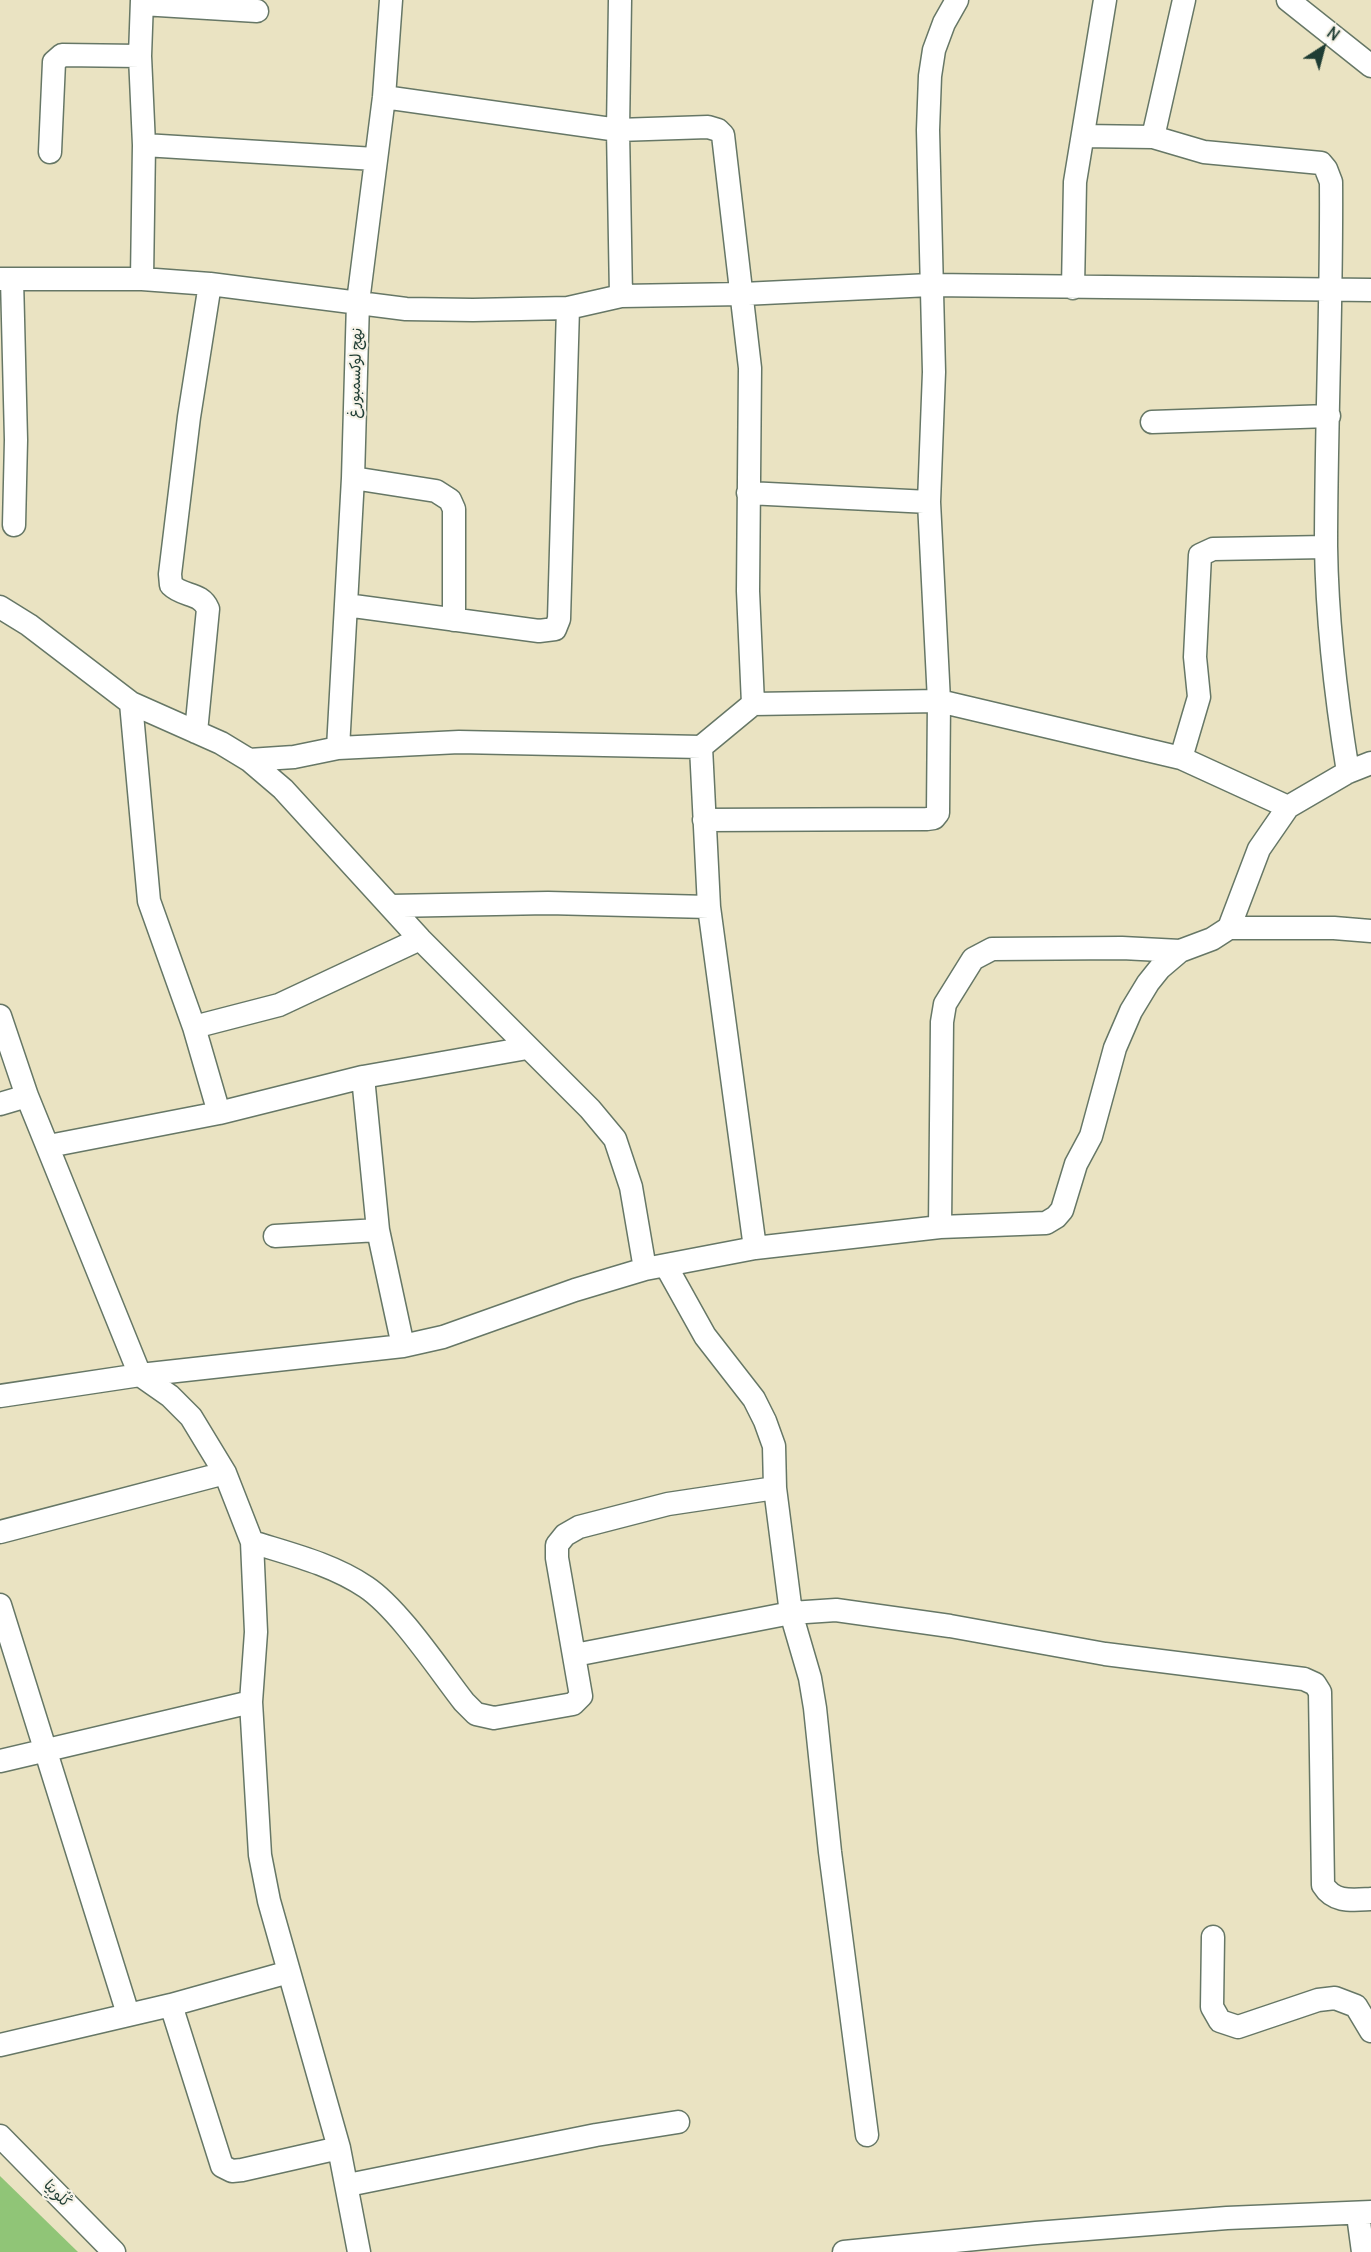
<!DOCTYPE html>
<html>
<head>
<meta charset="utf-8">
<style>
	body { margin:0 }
	#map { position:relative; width:1371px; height:2252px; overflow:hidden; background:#eae3c2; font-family:Delius,sans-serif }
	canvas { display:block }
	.north { position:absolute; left:1293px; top:18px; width:60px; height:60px; -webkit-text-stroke:4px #f7f3e8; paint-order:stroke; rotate:36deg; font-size:16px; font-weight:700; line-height:24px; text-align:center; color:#1f3d34 }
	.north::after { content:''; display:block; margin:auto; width:21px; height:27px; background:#1f3d34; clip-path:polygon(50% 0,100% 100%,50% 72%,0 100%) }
</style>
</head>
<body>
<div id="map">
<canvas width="1371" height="2252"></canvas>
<div class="north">N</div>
</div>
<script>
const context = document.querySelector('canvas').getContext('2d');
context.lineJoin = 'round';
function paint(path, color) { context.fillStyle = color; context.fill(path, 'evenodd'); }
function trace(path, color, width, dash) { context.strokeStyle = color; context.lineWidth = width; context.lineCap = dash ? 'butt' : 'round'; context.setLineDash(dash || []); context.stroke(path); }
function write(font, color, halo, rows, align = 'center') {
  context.font = font + ' Delius,"Playpen Sans Arabic",sans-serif'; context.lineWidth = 4.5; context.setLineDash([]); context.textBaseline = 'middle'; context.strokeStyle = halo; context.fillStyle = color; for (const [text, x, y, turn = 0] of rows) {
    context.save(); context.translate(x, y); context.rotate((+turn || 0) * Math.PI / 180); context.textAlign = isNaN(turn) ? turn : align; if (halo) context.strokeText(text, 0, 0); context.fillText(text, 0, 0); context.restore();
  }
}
paint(new Path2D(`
	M0 2176 78 2252H0Z`), '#90c577');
const minor = new Path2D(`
	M142 0 140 56 144 145 142 279
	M620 0 618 130 621 296
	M1184 0 1153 137 1204 152 1321 163 1326 169 1331 182C1332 303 1326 425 1326 546 1327 622 1336 698 1348 772
	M1288 0 1371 66
	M142 4 257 11
	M384 97 618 130 708 127 718 130 723 135 750 368 748 591 753 704 701 747 709 907 755 1248
	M1083 136 1153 137
	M144 145 375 159
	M50 152 54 62 62 55 140 56
	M0 279H142L210 284 406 309 473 310 568 308 621 296 743 294 930 285 1371 290
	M12 279 16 440 14 525
	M1073 288 1075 182 1105 0
	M1152 422 1329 416
	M353 478 436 491 450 500 454 509V620
	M748 493 929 502
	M346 605 539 631 555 629 559 619 568 308
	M0 607 29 625 131 703 221 743 249 760 283 789 420 939 590 1109 615 1139 631 1187 645 1269
	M131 703 149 901 194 1027 219 1113
	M753 704 939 701 1181 758 1288 807
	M196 732 208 609C201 592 183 597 171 585L170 574 189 417 210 284
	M338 748 353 478 358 302 384 97 391 0
	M1181 758 1199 697 1195 657 1200 555 1213 549 1326 547
	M249 760 294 757 338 748 459 742 701 747
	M704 820 927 819 934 818 938 813 939 701 929 502 934 372 928 130 930 76 934 50 944 23 957 0
	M390 906 548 903 709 907
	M1229 928H1334L1371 931
	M0 1016 27 1096 140 1375 170 1396 191 1417 225 1473 252 1542 256 1632 251 1702 260 1855 269 1901 339 2148 359 2252
	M194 1027 279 1005 420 939
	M363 1077 378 1230 403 1346
	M0 1104 27 1096
	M49 1146 219 1113 363 1077 527 1048
	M940 1227 942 1022 945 1004 973 959 992 949 1122 948 1180 951
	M275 1236 378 1230
	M666 1266 705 1336 754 1399 765 1421 774 1446 775 1488 791 1613 810 1678 815 1708 830 1852 867 2135
	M0 1396 140 1375 403 1346 443 1337 575 1290 645 1269 755 1248 940 1227 1046 1223 1056 1217 1062 1210 1076 1164 1091 1136 1115 1048 1131 1011 1148 983 1160 968 1180 951 1212 939 1229 928 1259 849 1288 807 1348 772 1371 763
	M0 1532 225 1473
	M252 1542C290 1554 332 1564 366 1587 399 1609 439 1670 464 1702L476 1714 494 1718 573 1704 581 1696 557 1558V1545L565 1535 579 1527 668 1504 775 1488
	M0 1605 128 2014
	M575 1655 791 1613 836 1610 950 1626 1105 1654 1304 1679 1315 1684 1320 1692 1323 1885C1334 1903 1352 1900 1371 1899
	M0 1761 251 1702
	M1213 1937 1212 2007 1220 2021 1238 2027 1318 2000 1335 1998 1356 2006 1371 2031
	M171 2005 222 2166 232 2171 242 2170 339 2148
	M0 2045 171 2005 289 1972
	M0 2136 114 2252
	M348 2185 596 2135 678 2122
	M1358 2215 1363 2252
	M844 2252 1036 2233 1227 2218 1371 2212`);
trace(minor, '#676', 25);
trace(minor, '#fff', 22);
write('15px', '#1f3d34', '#f7f3e8', [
	["نهج لوكسمبورغ",356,373,-88],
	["كْلُوبِيَا",57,2194,46]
]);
</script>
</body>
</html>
